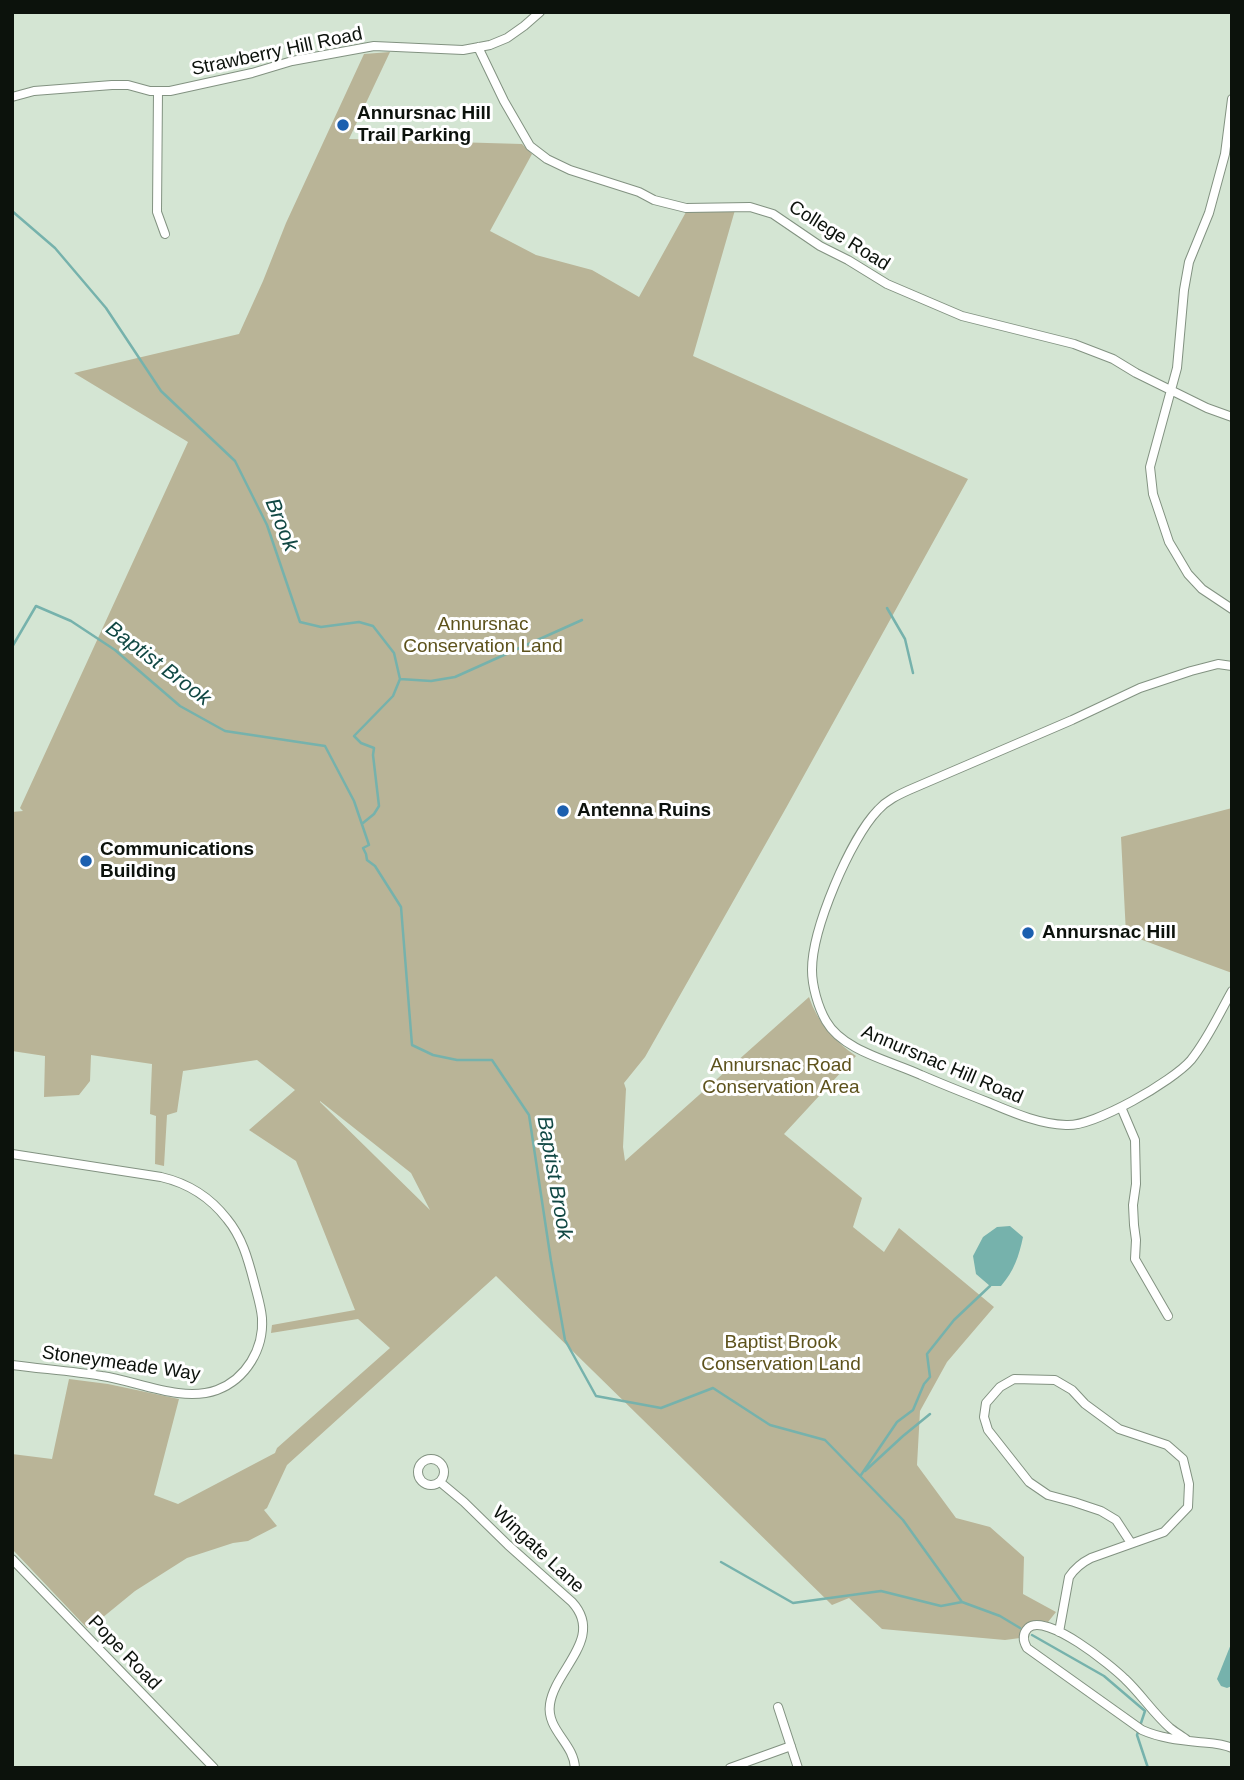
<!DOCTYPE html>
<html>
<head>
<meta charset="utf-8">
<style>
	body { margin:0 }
	#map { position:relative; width:1244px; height:1780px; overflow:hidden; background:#d4e5d3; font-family:Helvetica,sans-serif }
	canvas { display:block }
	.frame { position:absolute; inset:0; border:14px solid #0c120c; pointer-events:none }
</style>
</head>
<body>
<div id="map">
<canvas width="1244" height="1780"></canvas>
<div class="frame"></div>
</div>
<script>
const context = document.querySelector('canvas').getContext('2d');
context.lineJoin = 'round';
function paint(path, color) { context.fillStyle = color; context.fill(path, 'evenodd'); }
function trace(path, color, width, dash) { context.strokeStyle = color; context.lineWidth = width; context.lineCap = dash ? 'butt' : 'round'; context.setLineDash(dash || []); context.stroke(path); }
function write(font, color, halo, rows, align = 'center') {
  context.font = font + ' Helvetica,sans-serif'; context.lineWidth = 6; context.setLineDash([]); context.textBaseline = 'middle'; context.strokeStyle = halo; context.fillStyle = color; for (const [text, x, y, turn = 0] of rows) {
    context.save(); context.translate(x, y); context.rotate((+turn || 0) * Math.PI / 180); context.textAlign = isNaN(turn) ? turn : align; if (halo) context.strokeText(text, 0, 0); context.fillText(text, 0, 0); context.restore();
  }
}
paint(new Path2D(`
	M390 52 349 139 522 144 532 154 490 231 536 255 592 270 639 297 686 212 735 210 693 356 968 479 786 808 645 1057 624 1083 626 1089 623 1147 625 1161 809 997C818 1023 834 1041 856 1056L784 1134 862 1198 853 1227 884 1252 899 1228 994 1307 947 1362 920 1411 917 1465 956 1518 990 1527 1024 1557 1023 1594 1056 1612 1048 1622C1033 1618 1024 1625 1020 1638L1005 1640 882 1629 849 1598 832 1605 496 1276 287 1465 267 1508 264 1510 277 1526 248 1541 233 1543 187 1558 135 1591 102 1618 87 1628 12 1549V1454L52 1459 69 1379 108 1384 179 1399 154 1495 178 1504 275 1453 277 1448 390 1348 358 1319 271 1333 272 1325 355 1310 296 1161 249 1130 295 1090 257 1060 183 1071 177 1112 167 1115 164 1166 155 1164 156 1116 150 1114 152 1064 91 1055 90 1081 79 1095 44 1097 45 1056 12 1051V812L23 811 20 808 188 442 74 373 239 334 263 281 286 223 364 54ZM320 1101 411 1173 430 1210 320 1102Z
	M1232 808V973L1126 934 1121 837Z`), '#b9b497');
paint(new Path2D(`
	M1010 1226 1023 1237C1019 1256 1014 1271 1001 1286H990L976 1274 973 1256 983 1237 997 1227Z
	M1231 1644 1232 1686 1227 1688 1221 1686 1217 1679Z`), '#76b2ac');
trace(new Path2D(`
	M12 211 55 248 106 308 161 391 235 461 267 525 300 622 321 627 359 622 373 626 394 653 400 679 393 696 354 736 361 743 374 748 373 755 379 806 374 814 363 823
	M887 608 905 639 913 673
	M12 647 36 606 71 621 115 650 180 706 225 731 325 746 354 801 369 845 363 848 366 854 367 860 375 866 401 907 412 1045 433 1055 457 1060H492L529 1115 551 1261 565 1340 596 1396 661 1408 713 1388 770 1425 825 1440 903 1520 962 1602 1000 1616 1020 1628
	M400 679 431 681 455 677 582 620
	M865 1471 903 1436 930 1414
	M861 1475 897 1422 913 1410 924 1384 930 1377 927 1354 954 1320 990 1286
	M721 1562 793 1603 881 1591 941 1606 962 1602
	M1032 1635 1104 1676 1145 1711 1137 1735 1148 1768`), '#76b2ac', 2.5);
const minor = new Path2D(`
	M478 47 504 101 530 146 547 159 570 170 639 192 654 200 686 208 750 207 773 214 820 246 848 260 887 284 962 316 1074 344 1113 359 1136 373 1207 408 1232 417
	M158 91 157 212 165 234
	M12 97 34 91 112 85H128L150 91H170L252 73 292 61 374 46 463 50 490 45 507 38 524 26 540 12
	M1232 99 1225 154 1209 213 1189 262 1184 290 1177 368 1150 467 1153 494 1169 542 1175 552 1188 574 1202 589 1232 609
	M1232 666 1218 664 1191 671 1140 688 1072 720 909 790C898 795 887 800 878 810 850 839 812 929 812 970 812 986 818 1007 826 1021 843 1051 891 1061 921 1075 944 1085 967 1094 990 1103 1014 1113 1039 1124 1066 1125 1094 1127 1173 1081 1191 1060 1208 1039 1219 1014 1232 991
	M1121 1107 1135 1140 1136 1184 1133 1205 1134 1225 1136 1240 1135 1259 1168 1316
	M12 1154 161 1177C187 1183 210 1197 227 1219 242 1237 248 1259 254 1282 257 1294 261 1306 262 1318 264 1349 246 1379 217 1390 182 1403 137 1381 102 1376 73 1371 42 1369 12 1365
	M418 1472a13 13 0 1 1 26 0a13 13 0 1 1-26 0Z
	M440 1482 464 1502 508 1545 572 1602C605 1638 555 1669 550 1704 546 1730 574 1743 575 1768
	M12 1559 214 1768
	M1059 1632 1069 1577C1075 1568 1081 1563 1091 1558L1164 1532 1188 1507 1189 1484 1183 1459 1167 1445 1119 1429 1085 1404 1072 1390 1055 1380 1014 1379 1000 1387 986 1403 984 1417 988 1430 1029 1482 1048 1495 1074 1502 1101 1511 1116 1520 1131 1543
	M778 1707 798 1768
	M1187 1740C1182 1736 1175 1732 1170 1728 1153 1713 1141 1694 1125 1679 1112 1666 1046 1612 1028 1628 1022 1634 1023 1641 1027 1648L1142 1730C1160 1738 1179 1740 1198 1742 1210 1743 1222 1743 1232 1748
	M730 1768 791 1746`);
trace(minor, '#829281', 10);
trace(minor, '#fff', 8);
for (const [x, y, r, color] of [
	[343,125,7,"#1b5faf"],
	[563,811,7,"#1b5faf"],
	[86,861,7,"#1b5faf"],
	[1028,933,7,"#1b5faf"]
]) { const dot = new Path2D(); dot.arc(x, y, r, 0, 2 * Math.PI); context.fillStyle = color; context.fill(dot); trace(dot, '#fff', 2.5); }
write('19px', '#0c120c', '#fff', [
	["Strawberry Hill Road",277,52,-12],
	["College Road",839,236,32],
	["Annursnac Hill Road",942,1065,23],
	["Stoneymeade Way",121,1364,8],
	["Wingate Lane",538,1550,43],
	["Pope Road",124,1653,46]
]);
write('bold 19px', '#0c120c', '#fff', [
	["Annursnac Hill",357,114],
	["Trail Parking",357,136],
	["Antenna Ruins",577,811],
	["Communications",100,850],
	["Building",100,872],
	["Annursnac Hill",1042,933]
], 'left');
write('19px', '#5d521c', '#fff', [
	["Annursnac",483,625],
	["Conservation Land",483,647],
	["Annursnac Road",781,1066],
	["Conservation Area",781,1088],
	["Baptist Brook",781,1343],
	["Conservation Land",781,1365]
]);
write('italic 21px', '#114844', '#fff', [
	["Brook",281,525,68],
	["Baptist Brook",158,664,37],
	["Baptist Brook",554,1178,80]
]);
</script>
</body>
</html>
